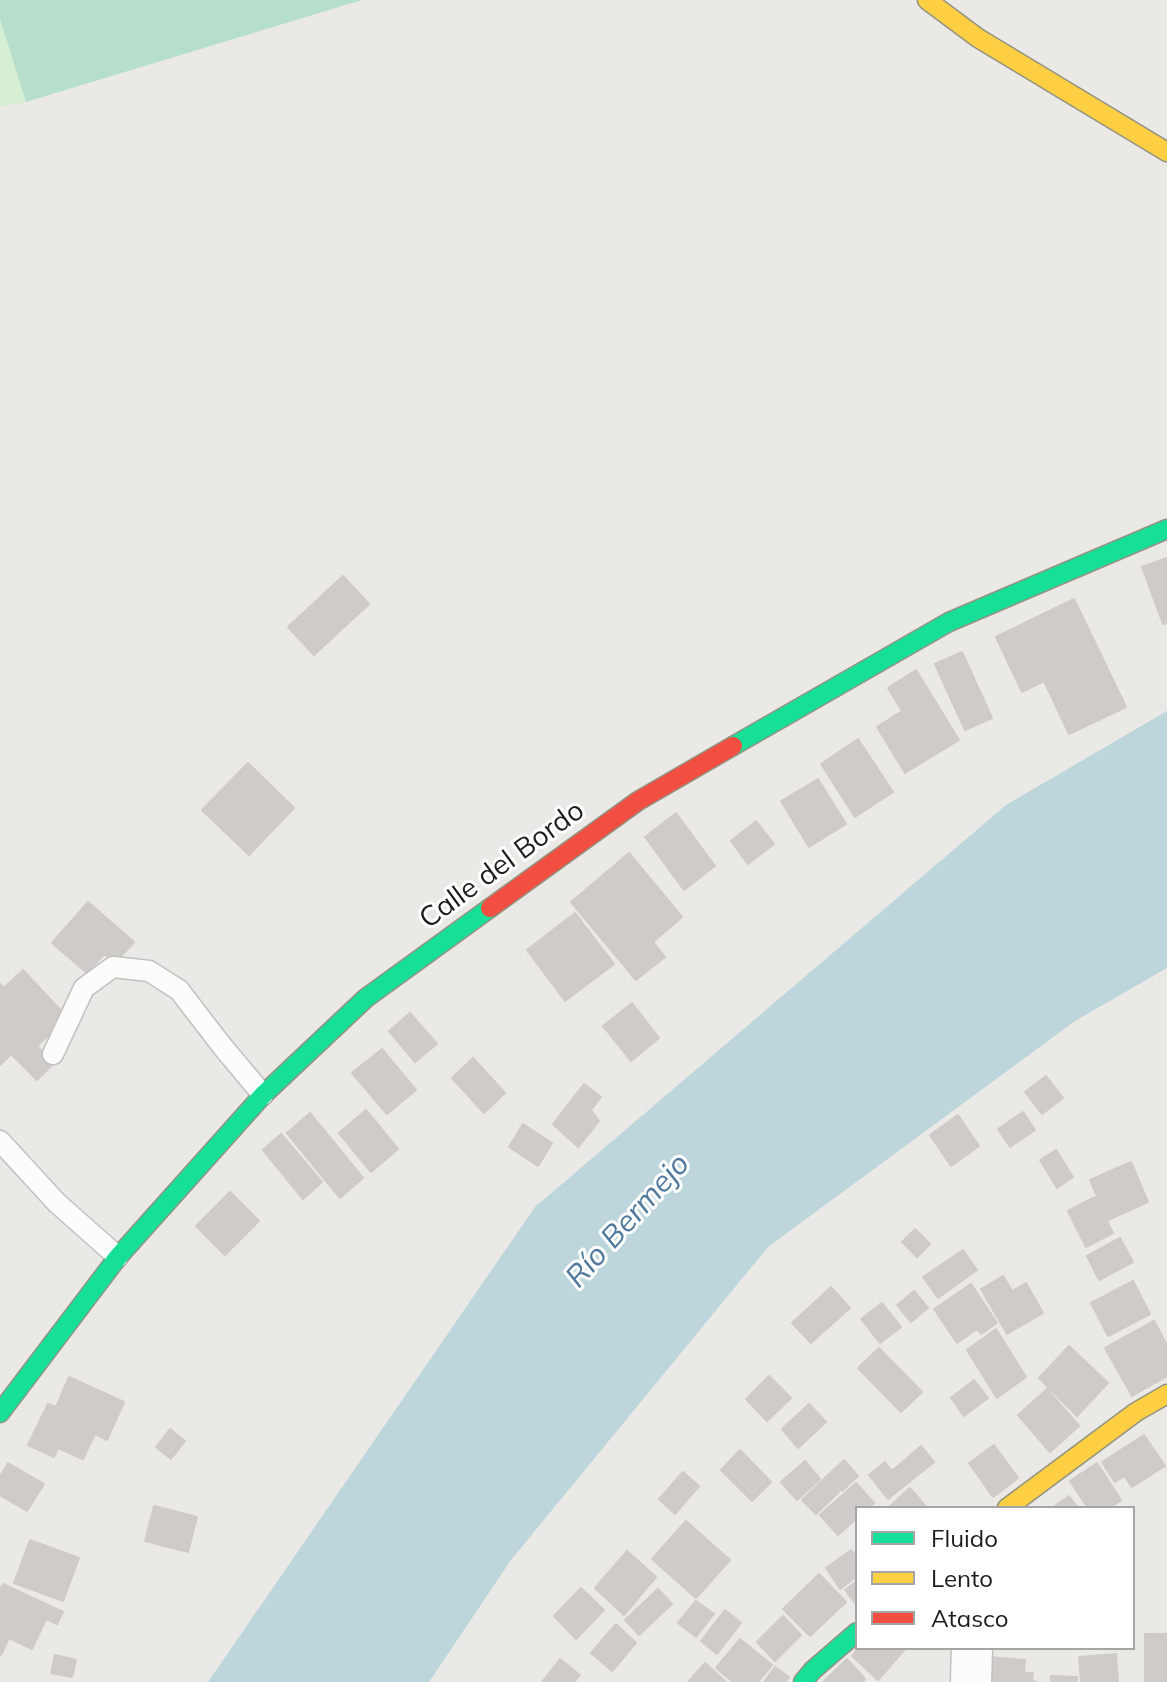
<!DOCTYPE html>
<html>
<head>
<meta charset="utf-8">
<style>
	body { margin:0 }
	#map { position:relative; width:1167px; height:1682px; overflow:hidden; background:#ebe9e6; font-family:Mulish,sans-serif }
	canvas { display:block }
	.legend { position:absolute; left:855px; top:1506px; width:280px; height:144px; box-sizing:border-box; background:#fff; border:2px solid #a5a5a5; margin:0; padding:10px 14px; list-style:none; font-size:24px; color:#1d1d1d }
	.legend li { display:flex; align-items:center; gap:16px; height:40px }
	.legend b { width:40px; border:2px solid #a5a5a5 }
</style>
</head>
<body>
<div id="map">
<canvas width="1167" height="1682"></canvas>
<ul class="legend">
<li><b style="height:10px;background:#16e098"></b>Fluido</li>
<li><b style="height:10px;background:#ffcf43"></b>Lento</li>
<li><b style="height:10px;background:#f24e42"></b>Atasco</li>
</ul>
</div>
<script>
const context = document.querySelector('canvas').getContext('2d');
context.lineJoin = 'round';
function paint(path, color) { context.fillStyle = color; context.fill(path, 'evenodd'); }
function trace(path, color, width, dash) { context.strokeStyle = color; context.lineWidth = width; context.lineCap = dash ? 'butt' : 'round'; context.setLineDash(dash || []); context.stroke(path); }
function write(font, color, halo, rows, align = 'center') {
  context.font = font + ' Mulish,sans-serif'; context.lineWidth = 6; context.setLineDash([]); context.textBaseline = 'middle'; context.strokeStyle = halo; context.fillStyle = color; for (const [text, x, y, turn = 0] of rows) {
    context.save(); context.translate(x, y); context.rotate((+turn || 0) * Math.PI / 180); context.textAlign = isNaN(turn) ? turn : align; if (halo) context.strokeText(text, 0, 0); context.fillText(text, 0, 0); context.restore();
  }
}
paint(new Path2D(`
	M0 19 26 102 0 107Z`), '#d6efd4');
paint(new Path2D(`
	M0 0H362L26 102 0 19Z`), '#b5dfcb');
paint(new Path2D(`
	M1167 711V968L1075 1021 768 1247 511 1560 429 1682H208L535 1207 1006 805Z`), '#bcd6dc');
const building = new Path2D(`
	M1167 558V623L1163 624 1142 567Z
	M343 576 369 604 314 655 288 627Z
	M1074 599 1126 707 1069 734 1044 681 1022 692 996 637Z
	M962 652 992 718 965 730 935 664Z
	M916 670 959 740 905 773 877 727 902 711 888 688Z
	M858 739 893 792 855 817 821 764Z
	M248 763 294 808 249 855 202 810Z
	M818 779 846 824 809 847 781 801Z
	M676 813 715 866 684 890 645 837Z
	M756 821 774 844 748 864 731 841Z
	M629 853 682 917 653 942 665 957 636 980 571 902Z
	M88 902 134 942 115 963 104 954 87 973 52 943Z
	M575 913 614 964 565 1001 527 950Z
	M23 970 67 1017 37 1046 54 1063 37 1080 11 1054 0 1065V984L4 988Z
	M632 1003 659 1038 631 1061 603 1026Z
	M410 1013 437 1044 415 1062 389 1031Z
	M382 1049 416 1090 387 1114 352 1073Z
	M473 1058 505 1093 484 1113 452 1078Z
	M1046 1076 1063 1098 1042 1114 1025 1092Z
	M584 1084 601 1097 591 1110 599 1121 578 1147 553 1124Z
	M366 1110 398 1149 371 1172 339 1133Z
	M1023 1112 1035 1130 1010 1147 998 1129Z
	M310 1113 363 1178 340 1198 287 1133Z
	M958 1115 979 1146 951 1166 930 1135Z
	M523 1124 552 1143 538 1166 509 1147Z
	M281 1134 322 1182 303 1199 263 1150Z
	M1056 1150 1073 1177 1057 1188 1040 1160Z
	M1131 1162 1148 1202 1108 1220 1090 1180Z
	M230 1192 259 1221 225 1255 196 1226Z
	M1095 1197 1113 1233 1086 1247 1068 1211Z
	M915 1229 930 1244 917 1257 902 1242Z
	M1120 1238 1133 1262 1099 1280 1087 1256Z
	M963 1250 977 1270 938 1298 923 1277Z
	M1003 1276 1012 1291 1026 1283 1043 1313 1007 1334 981 1289Z
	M1133 1281 1150 1314 1108 1336 1091 1303Z
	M971 1284 997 1323 981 1334 977 1329 957 1343 934 1309Z
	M831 1287 850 1308 811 1343 792 1323Z
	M914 1291 928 1308 911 1322 897 1305Z
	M882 1303 901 1327 880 1343 861 1319Z
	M1154 1321 1167 1345V1376L1132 1396 1105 1348Z
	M996 1329 1026 1377 997 1398 967 1350Z
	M1069 1346 1108 1383 1077 1416 1039 1378Z
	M879 1348 922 1392 901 1412 858 1368Z
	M769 1376 791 1398 767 1421 746 1399Z
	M69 1377 124 1402 107 1440 95 1434 83 1459 58 1448 54 1457 28 1445 48 1404 56 1407Z
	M974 1380 988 1398 964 1416 951 1398Z
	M1047 1389 1079 1426 1050 1452 1018 1415Z
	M809 1404 826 1422 798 1448 782 1429Z
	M170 1429 185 1441 171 1459 156 1447Z
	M1144 1435 1165 1466 1132 1487 1124 1476 1115 1482 1102 1462Z
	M994 1445 1018 1478 993 1497 969 1463Z
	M921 1446 934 1462 888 1499 869 1475 885 1462 892 1471Z
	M740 1450 771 1482 752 1501 721 1470Z
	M844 1460 858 1476 842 1491 827 1476Z
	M805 1461 820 1479 797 1500 781 1482Z
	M8 1463 44 1484 27 1511 0 1495V1477Z
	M1097 1463 1121 1500 1110 1508H1088L1070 1481Z
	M683 1472 699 1486 675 1514 659 1499Z
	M826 1477 839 1492 816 1514 802 1500Z
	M856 1483 874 1503 868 1508H857V1518L838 1535 820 1515Z
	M910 1488 927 1508H892L890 1506Z
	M1069 1496 1078 1508H1052Z
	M154 1506 197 1517 188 1552 145 1541Z
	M686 1521 730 1560 696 1598 652 1559Z
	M30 1540 79 1558 63 1601 14 1583Z
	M851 1550 857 1558V1576L840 1589 826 1568Z
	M627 1551 656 1577 624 1615 595 1588Z
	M819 1574 846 1602 810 1636 783 1609Z
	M857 1581V1601L855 1603 845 1590Z
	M3 1584 63 1612 57 1624 46 1619 32 1649 9 1638 1 1655 0 1589Z
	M581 1588 604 1610 576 1639 554 1616Z
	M658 1589 672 1604 639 1635 625 1620Z
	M696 1601 714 1614 696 1637 678 1623Z
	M725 1610 741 1623 717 1654 701 1641Z
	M783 1616 801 1635 775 1661 757 1642Z
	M616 1624 636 1643 612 1671 591 1653Z
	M1145 1634H1167V1682H1145Z
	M740 1639 772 1665 758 1682H733L716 1668Z
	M859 1648H906L878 1680 852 1656Z
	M1116 1654 1118 1682H1081L1079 1657Z
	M55 1655 76 1660 72 1677 51 1673Z
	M988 1657 1025 1660 1024 1673H1033L1032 1681 1037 1682H986Z
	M560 1659 580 1675 574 1682H542Z
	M847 1659 865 1679 862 1682H823Z
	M705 1663 726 1682H690L689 1681Z
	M775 1667 789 1677 786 1682H764Z
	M1051 1676 1077 1677V1682H1051Z`);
paint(building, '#cecbc9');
trace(building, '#cecbc8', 2);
const lane = new Path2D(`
	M53 1054 84 988 113 967 149 971 179 990 222 1046 263 1095
	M0 1141 57 1203 118 1257`);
const street = new Path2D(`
	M971 1682 972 1648`);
const fast = new Path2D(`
	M733 746 949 622 1167 529
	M0 1413 118 1257 263 1095 366 998 490 908
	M803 1682 813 1670 857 1632`);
const slow = new Path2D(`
	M927 0 978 38 1167 152
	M1007 1508 1136 1412 1167 1394`);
const jam = new Path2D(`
	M490 908 638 801 733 746`);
trace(lane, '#c2c1c0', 23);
trace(street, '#c2c1c0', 43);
trace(fast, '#929380', 21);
trace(slow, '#929380', 21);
trace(jam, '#929380', 21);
trace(lane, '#fcfcfb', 20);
trace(street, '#fcfcfb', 40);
trace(fast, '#16e098', 18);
trace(slow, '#ffcf43', 18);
trace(jam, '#f24e42', 18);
write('28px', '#1d1d1d', '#fff', [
	["Calle del Bordo",502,865,-36]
]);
write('italic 30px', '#4f799d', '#fff', [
	["Río Bermejo",628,1221,-48]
]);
</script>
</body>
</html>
